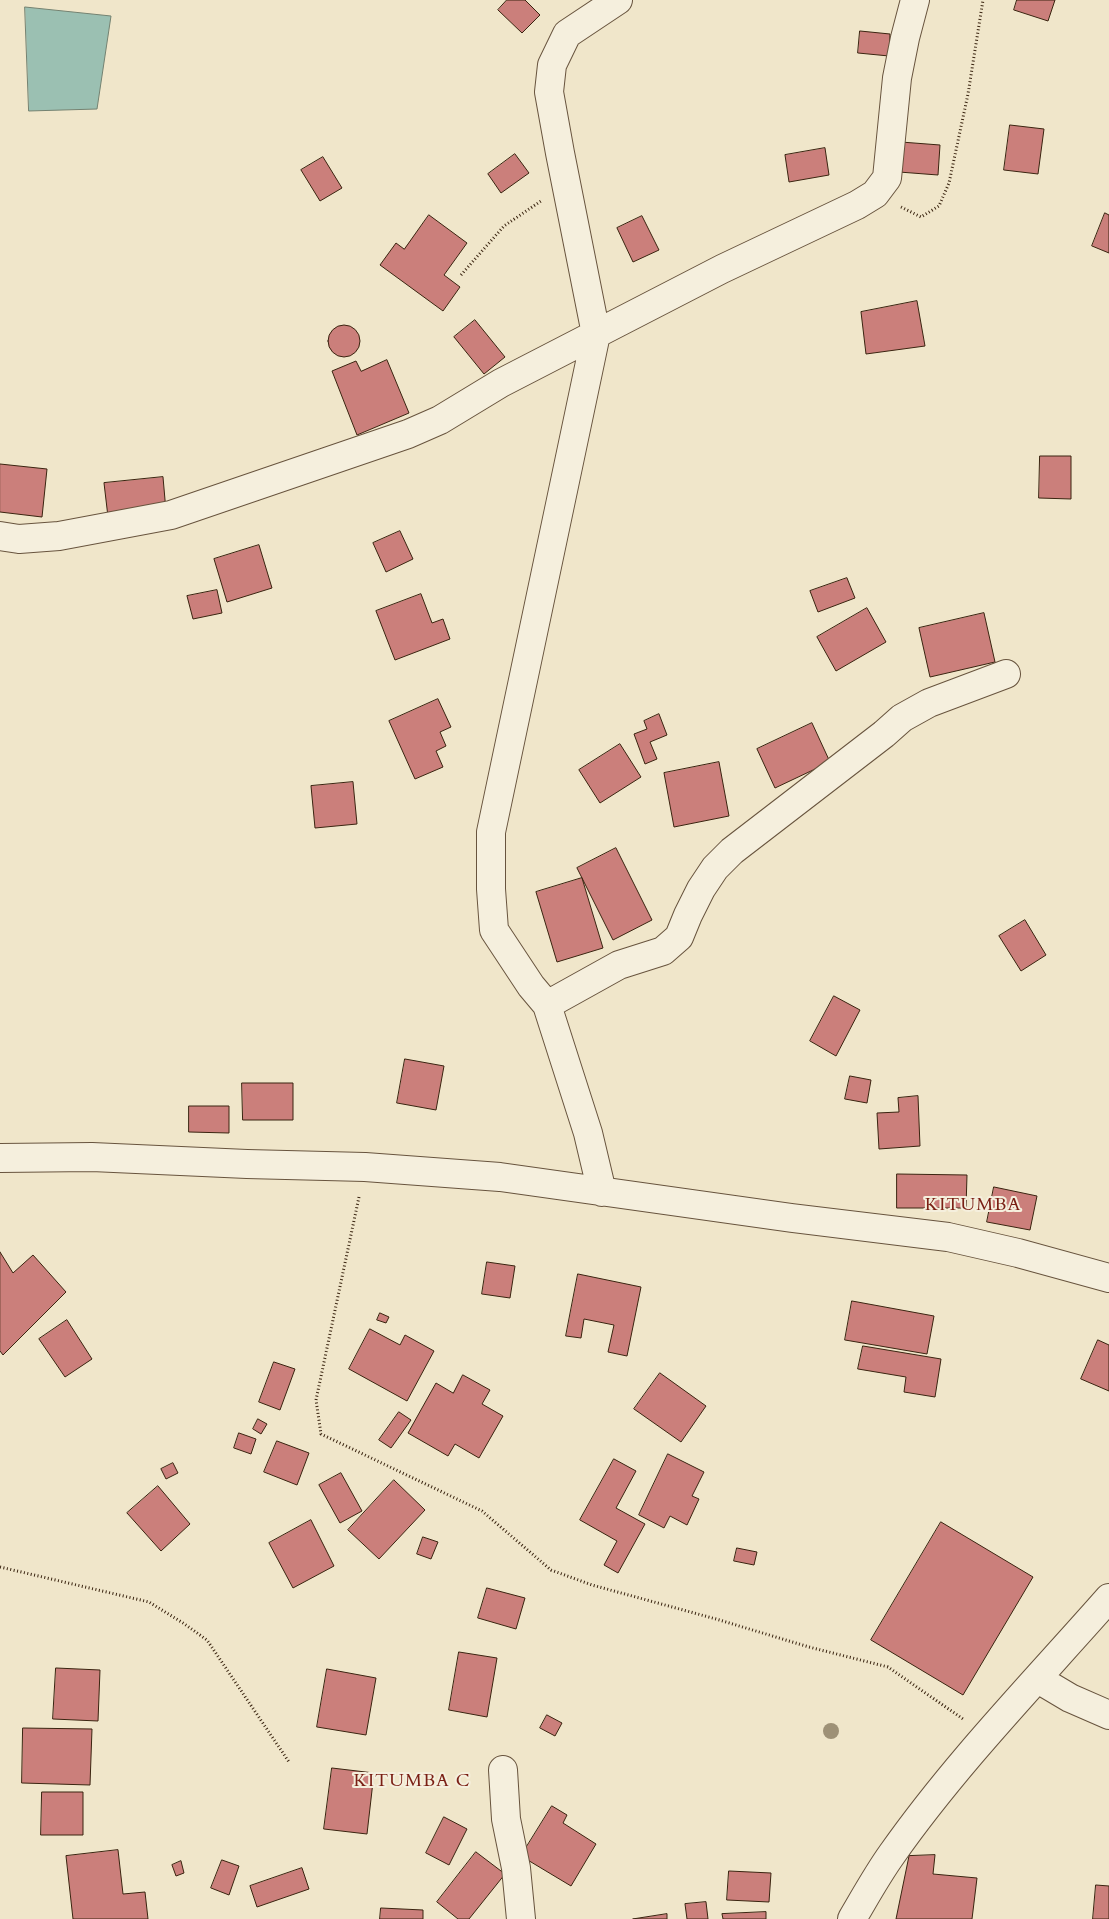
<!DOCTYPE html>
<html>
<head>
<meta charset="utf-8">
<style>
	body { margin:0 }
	canvas { display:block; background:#f0e6ca }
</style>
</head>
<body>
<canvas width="1109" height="1919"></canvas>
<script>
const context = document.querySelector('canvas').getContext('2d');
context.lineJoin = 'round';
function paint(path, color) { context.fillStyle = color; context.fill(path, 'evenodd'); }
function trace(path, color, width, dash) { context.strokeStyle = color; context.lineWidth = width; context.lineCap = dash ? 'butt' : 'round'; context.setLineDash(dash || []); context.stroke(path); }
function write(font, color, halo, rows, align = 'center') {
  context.font = font + ' Cardo,serif'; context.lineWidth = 4; context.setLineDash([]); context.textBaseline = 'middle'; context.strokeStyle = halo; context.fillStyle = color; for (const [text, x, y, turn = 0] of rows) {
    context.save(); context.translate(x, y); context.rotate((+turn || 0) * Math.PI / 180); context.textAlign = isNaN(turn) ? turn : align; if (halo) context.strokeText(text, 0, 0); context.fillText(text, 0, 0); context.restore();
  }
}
const water = new Path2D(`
	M25 7 111 16 97 109 29 111Z`);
paint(water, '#9bc0b2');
trace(water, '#748271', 1);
const building = new Path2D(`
	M507 0H525L540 15 522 33 498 10Z
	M1017 0H1055L1048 21 1014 10Z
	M860 31 890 34 889 56 858 53Z
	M1010 125 1044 129 1038 174 1004 170Z
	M901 142 940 145 938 175 899 172Z
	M825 148 829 175 789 182 785 155Z
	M515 154 529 173 501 193 488 174Z
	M323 157 342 188 320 201 301 170Z
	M1105 213 1109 215V253L1092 246Z
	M429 215 467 243 444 275 460 287 443 311 380 265 396 243 404 249Z
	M642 216 659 250 633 262 617 228Z
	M917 301 925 346 866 354 861 312Z
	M475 320 505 357 484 374 454 337Z
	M328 341a16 16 0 1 1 32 0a16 16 0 1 1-32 0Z
	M387 360 409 413 357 435 332 371 356 361 361 371Z
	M1040 456H1071V499L1039 498Z
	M0 464 47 469 42 517 0 512Z
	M163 477 166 511 108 517 104 483Z
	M400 531 413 559 386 572 373 543Z
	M259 545 272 588 227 602 214 559Z
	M847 578 855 598 818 612 810 591Z
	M217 590 222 613 193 619 187 596Z
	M421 594 432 623 443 619 450 639 395 660 376 611Z
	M867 608 886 642 836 671 817 637Z
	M984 613 995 662 930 677 919 628Z
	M438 699 451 727 440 732 446 746 436 751 443 767 415 779 389 721Z
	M659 714 667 735 650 742 657 759 645 764 634 734 647 729 644 721Z
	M812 723 830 762 775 788 757 749Z
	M620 744 641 777 600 803 579 770Z
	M719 762 729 816 674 827 664 773Z
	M353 782 357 824 315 828 311 786Z
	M616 848 652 920 613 940 577 868Z
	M582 878 603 948 557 962 536 892Z
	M1025 920 1046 955 1021 971 999 936Z
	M834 996 860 1010 836 1056 810 1041Z
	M405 1059 444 1066 436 1110 397 1103Z
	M850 1076 871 1080 867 1103 845 1099Z
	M242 1083H293V1120H243Z
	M918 1096 920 1146 879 1149 877 1113 899 1112 898 1098Z
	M189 1106H229V1133L189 1132Z
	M897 1174 967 1175 966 1208H897Z
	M994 1187 1037 1196 1030 1230 987 1222Z
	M0 1252 13 1273 33 1255 66 1292 3 1355 0 1351Z
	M487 1262 515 1266 510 1298 482 1294Z
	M578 1274 641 1287 627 1356 608 1352 614 1325 584 1319 581 1338 566 1336Z
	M852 1301 934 1316 927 1354 845 1340Z
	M380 1313 389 1317 386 1323 377 1320Z
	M67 1320 92 1359 65 1377 39 1339Z
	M370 1329 400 1345 405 1335 434 1351 407 1401 349 1369Z
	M1098 1340 1109 1345V1391L1081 1379Z
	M863 1346 941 1359 935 1397 904 1392 906 1377 858 1369Z
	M274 1362 295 1369 280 1410 259 1402Z
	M660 1373 706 1406 681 1442 634 1409Z
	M463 1375 490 1390 482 1404 503 1416 479 1458 455 1444 448 1456 408 1433 436 1383 453 1393Z
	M399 1412 411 1420 391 1448 379 1440Z
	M258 1419 267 1424 261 1434 253 1429Z
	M239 1433 256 1439 251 1454 234 1448Z
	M277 1441 309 1453 297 1485 264 1472Z
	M668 1454 704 1472 692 1496 699 1499 687 1525 670 1516 664 1528 639 1515Z
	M614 1459 636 1471 616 1508 645 1524 618 1573 604 1565 617 1541 580 1520Z
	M173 1463 178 1473 166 1479 161 1469Z
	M341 1473 362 1511 340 1523 319 1485Z
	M394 1480 425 1510 379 1559 348 1530Z
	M158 1486 190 1524 161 1551 127 1513Z
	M311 1520 334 1566 293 1588 269 1543Z
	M941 1522 1033 1577 963 1695 871 1640Z
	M423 1537 438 1542 431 1559 417 1554Z
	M737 1548 757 1552 754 1565 734 1561Z
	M487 1588 525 1598 516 1629 478 1618Z
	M459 1652 497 1658 487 1717 449 1710Z
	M56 1668 100 1670 98 1721 53 1719Z
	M327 1669 376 1678 366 1735 317 1727Z
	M547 1715 562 1723 555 1736 540 1728Z
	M23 1728 92 1729 90 1785 22 1783Z
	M332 1768 374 1773 367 1834 324 1829Z
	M42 1792H83V1835H41Z
	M552 1806 567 1815 563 1823 596 1844 571 1886 521 1856Z
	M444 1817 467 1829 449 1865 426 1853Z
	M118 1850 123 1894 145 1892 148 1919H73L66 1856Z
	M476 1852 505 1874 469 1919H458L437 1902Z
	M935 1855 933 1874 977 1878 972 1919H896L909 1856Z
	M222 1860 239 1866 229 1895 211 1888Z
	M181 1861 184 1873 176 1876 172 1865Z
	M302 1868 309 1889 257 1907 250 1886Z
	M729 1871 771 1873 769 1902 727 1900Z
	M1096 1885 1109 1886V1919H1093Z
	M706 1902 708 1919H687L685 1904Z
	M381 1908 423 1910V1919H380Z
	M766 1912V1919H723L722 1914Z
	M667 1914V1919H633Z`);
paint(building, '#cb7f7b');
trace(building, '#3a2410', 1);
const minor = new Path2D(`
	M0 536 19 539 59 536 171 515 408 434 440 420 501 383 722 269 857 205 875 194 887 178 897 78 905 38 915 0
	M547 1005 619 965 663 951 679 937 688 915 701 889 715 868 732 851 884 734 902 718 929 703 1006 674
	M0 1158 92 1157 247 1164 365 1167 500 1177 792 1218 948 1237 1018 1253 1109 1278
	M602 1192 588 1133 547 1005 531 986 494 930 491 889V832L596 334 560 153 549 92 552 65 567 34 618 0
	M1038 1679 1070 1698 1109 1715
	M503 1770 506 1819 516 1868 521 1919
	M852 1919C865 1897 877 1875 892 1854 956 1763 1035 1682 1109 1598`);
trace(minor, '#68543e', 30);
trace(new Path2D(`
	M901 207 921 217 939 206 949 183 968 94 983 0
	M461 275 504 226 541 201
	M359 1197 316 1400 321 1434 482 1511 551 1570 592 1585 716 1619 809 1647 888 1667 963 1719
	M0 1567 149 1602 183 1623 207 1640 289 1762`), '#3a2410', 3, [1, 2.5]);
trace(minor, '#f5efdd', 28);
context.fillStyle = '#9e9176';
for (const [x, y] of [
	[831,1731]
]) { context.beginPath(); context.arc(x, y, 8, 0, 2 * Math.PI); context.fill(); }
context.letterSpacing = '1px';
write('18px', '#7a1f14', '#f5efdd', [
	["KITUMBA",973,1206],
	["KITUMBA C",412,1782]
]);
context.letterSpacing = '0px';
</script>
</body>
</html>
